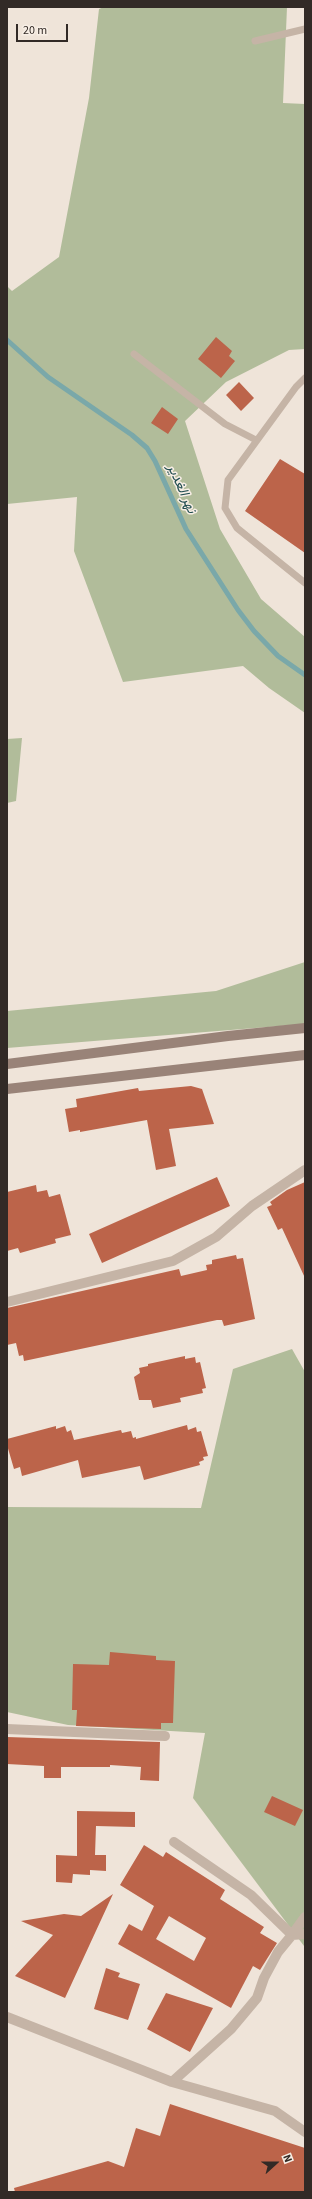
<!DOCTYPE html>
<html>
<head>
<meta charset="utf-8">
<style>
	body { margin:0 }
	#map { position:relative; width:312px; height:2199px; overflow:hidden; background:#efe4d9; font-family:"Source Sans 3",sans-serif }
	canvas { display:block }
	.frame { position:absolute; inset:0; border:8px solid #322a26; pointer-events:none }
	.north { position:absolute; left:256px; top:2143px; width:40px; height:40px; -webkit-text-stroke:3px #f7eee5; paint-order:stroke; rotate:69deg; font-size:11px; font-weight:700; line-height:16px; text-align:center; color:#322a26 }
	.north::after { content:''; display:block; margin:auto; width:14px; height:18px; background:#322a26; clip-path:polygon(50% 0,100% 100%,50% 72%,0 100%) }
	.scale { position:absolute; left:16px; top:24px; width:52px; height:18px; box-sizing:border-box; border:2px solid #322a26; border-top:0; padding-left:5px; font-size:12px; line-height:14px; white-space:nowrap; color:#322a26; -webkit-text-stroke:3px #f7eee5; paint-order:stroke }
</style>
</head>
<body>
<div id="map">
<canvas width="312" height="2199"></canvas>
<div class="frame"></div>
<div class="north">N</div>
<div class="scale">20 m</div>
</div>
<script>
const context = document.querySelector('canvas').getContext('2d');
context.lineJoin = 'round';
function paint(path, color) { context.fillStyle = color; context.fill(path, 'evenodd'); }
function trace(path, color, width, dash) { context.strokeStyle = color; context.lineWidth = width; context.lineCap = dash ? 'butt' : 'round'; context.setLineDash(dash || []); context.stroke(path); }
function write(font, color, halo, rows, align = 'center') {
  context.font = font + ' "Source Sans 3",Vazirmatn,sans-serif'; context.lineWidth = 3; context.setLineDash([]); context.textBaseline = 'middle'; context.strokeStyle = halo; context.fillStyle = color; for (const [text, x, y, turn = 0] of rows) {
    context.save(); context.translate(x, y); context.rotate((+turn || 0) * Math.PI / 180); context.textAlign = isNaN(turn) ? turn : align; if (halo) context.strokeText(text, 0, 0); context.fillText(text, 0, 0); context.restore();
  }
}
paint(new Path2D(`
	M104 7H287L283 103 305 104V349L289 350 226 382 185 421 220 529 261 599 305 637V713L269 688 243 666 123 682 74 551 77 497 7 504V286L12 291 59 257 89 98 99 9Z
	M22 738 16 801 7 803V739Z
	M305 962V1024L7 1048V1011L216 991Z
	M292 1349 305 1372 304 1946 193 1798 205 1733 68 1725 7 1712V1507L201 1508 233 1369Z`), '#b1bc9a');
trace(new Path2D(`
	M7 340 48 377 132 435 147 448 155 461 186 529 238 610 254 631 278 656 305 675`), '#7aa8a9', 5);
paint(new Path2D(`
	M216 337 232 351 229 356 235 361 221 378 198 359Z
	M239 382 254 398 241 411 226 395Z
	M162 407 178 419 168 434 151 423Z
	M280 459 305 474V553L245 511Z
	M191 1086 202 1089 214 1124 169 1129 176 1166 156 1170 147 1120 80 1132V1130L69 1132 65 1109 77 1107 76 1099 138 1088 139 1091Z
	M217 1177 230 1206 102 1263 89 1234Z
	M305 1182V1278L282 1228 278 1230 267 1207 272 1205 270 1202 287 1190Z
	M36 1185 37 1192 47 1190 49 1197 60 1194 71 1235 55 1239 56 1243 20 1253 18 1248 7 1251V1192Z
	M236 1255 237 1259 243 1258 255 1319 224 1326 222 1320H217L24 1361 23 1355 19 1356 16 1343 7 1345V1308L179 1269 181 1276 207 1270 206 1265 212 1264V1260Z
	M185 1356V1359L195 1357 196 1363 200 1362 206 1388 202 1389 203 1393 180 1398 181 1402 153 1408 151 1400H139L134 1377 140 1373 139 1368 148 1366V1364Z
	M187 1425 188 1430 196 1427 197 1432 201 1431 208 1456 203 1457 204 1460 199 1462 200 1465 144 1480 140 1466 82 1478 78 1460 22 1476 20 1467 14 1469 7 1445V1439L56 1426V1429L65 1426 67 1432 71 1430 74 1440 121 1430 122 1433 131 1431 133 1438 136 1437V1439Z
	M110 1652 156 1656V1660L175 1661 173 1723H161V1729L76 1726 77 1710H72L73 1664 109 1665Z
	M7 1737 160 1742 159 1781 140 1780 141 1767 110 1765V1767H61V1778H44V1766L7 1764Z
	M272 1796 303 1810 295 1826 264 1812Z
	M77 1811 135 1812V1827L96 1826 95 1855H106V1871L90 1870V1875L73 1874 72 1883 56 1882V1855L77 1856Z
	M144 1845 163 1857 166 1852 225 1890 220 1899 264 1927 260 1933 277 1943 260 1970 253 1966 231 2008 118 1944 129 1924 142 1931 154 1906 120 1885ZM169 1916 206 1938 194 1961 156 1939Z
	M113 1894 65 1998 15 1976 53 1935 21 1921 64 1914 81 1916Z
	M106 1968 120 1973 118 1977 140 1984 128 2020 94 2009Z
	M166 1993 213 2008 190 2052 147 2029Z
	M170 2104 305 2148V2192H15L14 2188 108 2161 124 2167 136 2128 160 2136Z`), '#bc644a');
trace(new Path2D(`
	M255 41 305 29
	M134 354 225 424 256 440
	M305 378 296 387 228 480 225 508 237 528 305 583`), '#c5b4a6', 7);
trace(new Path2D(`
	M7 1302 173 1261 216 1237 252 1206 305 1170
	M7 1729 165 1736
	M292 1935 305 1917
	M292 1935 305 1934
	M7 2017 172 2082 275 2111 305 2132
	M172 2082 231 2029 257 1998 264 1978 278 1952 292 1935 251 1895 174 1842`), '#c5b4a6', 10);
trace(new Path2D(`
	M7 1064 228 1036 305 1028
	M7 1089 305 1055`), '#998378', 10);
write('italic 14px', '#204d50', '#f7eee5', [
	["نهر الغدير",181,489,66]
]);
</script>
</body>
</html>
